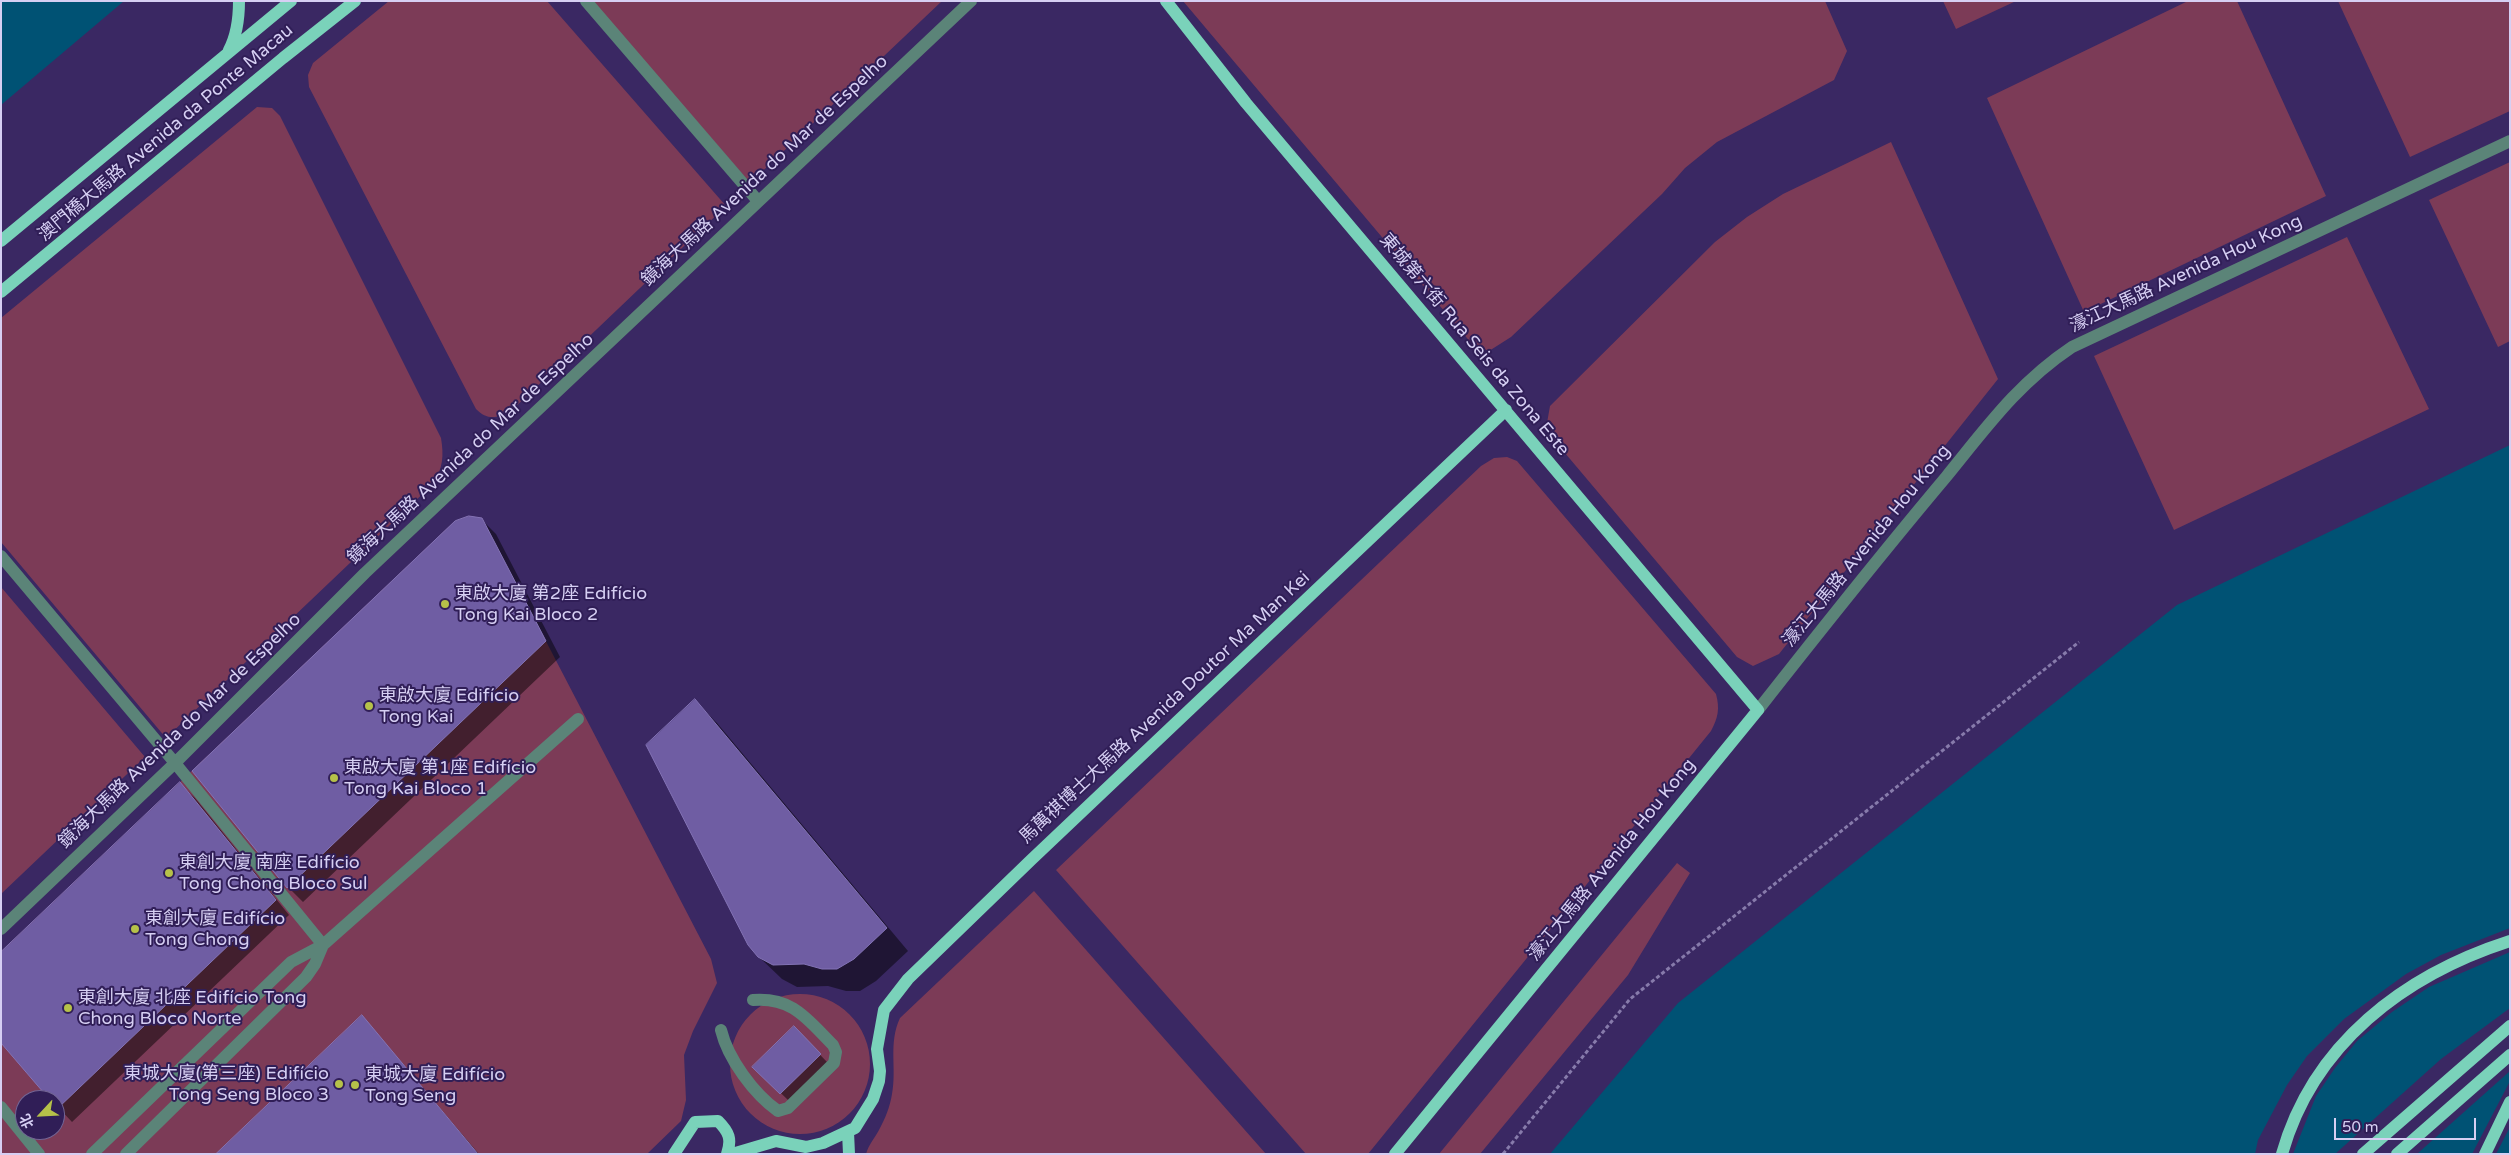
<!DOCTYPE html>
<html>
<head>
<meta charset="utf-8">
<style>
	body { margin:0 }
	#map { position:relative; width:2511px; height:1155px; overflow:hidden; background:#3a2863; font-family:"Varela Round","Noto Sans SC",sans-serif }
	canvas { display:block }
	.frame { position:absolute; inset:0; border:2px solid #d6cff3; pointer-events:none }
	.north { position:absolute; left:15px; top:1090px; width:50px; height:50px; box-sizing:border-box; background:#301e57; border:1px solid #726595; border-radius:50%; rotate:245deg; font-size:14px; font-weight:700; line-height:20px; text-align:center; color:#d6cff3 }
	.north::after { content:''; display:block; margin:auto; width:18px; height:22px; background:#b6c149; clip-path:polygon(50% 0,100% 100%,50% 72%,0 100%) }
	.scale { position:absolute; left:2334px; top:1118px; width:142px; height:22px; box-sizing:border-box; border:2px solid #d6cff3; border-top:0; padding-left:6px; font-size:15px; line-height:18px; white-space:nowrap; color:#d6cff3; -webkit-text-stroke:4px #301e57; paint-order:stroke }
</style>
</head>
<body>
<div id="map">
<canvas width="2511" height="1155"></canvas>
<div class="frame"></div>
<div class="north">北</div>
<div class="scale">50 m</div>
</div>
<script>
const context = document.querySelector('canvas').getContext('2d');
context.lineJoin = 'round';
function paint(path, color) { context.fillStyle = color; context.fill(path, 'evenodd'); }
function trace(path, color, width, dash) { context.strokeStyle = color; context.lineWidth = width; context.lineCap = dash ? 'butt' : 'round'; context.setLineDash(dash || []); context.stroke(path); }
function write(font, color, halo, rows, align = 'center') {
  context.font = font + ' "Varela Round","Noto Sans SC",sans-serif'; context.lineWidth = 4; context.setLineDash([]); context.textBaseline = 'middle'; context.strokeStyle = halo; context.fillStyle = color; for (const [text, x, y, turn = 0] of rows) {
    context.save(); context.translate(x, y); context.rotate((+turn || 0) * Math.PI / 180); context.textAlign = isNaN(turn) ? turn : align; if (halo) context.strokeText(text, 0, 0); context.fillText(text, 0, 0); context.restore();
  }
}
paint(new Path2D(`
	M389 1H547L726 206 511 411C497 418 488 421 476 409L309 87 308 75 313 63Z
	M592 1H942L750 183Z
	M1183 1H1825L1847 51 1834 80 1717 142 1685 168 1662 194 1511 337 1489 351 1472 344Z
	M1943 1H2016L1956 29Z
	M2188 1H2237L2326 196 2084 312 1987 98Z
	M2338 1H2510V111L2410 157Z
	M257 107 272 108 280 116 441 438C444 456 443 468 433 484L166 738 1 542V318Z
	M1891 142 1998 379 1779 654 1753 666 1737 657 1554 440 1547 423 1550 406 1715 242 1747 217 1783 194Z
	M2510 162V341L2498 347 2429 200Z
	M2347 237 2429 409 2174 530 2094 356Z
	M1507 457 1517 461 1716 694C1720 709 1718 718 1711 731L1368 1154H1306L1056 870 1481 466 1494 458Z
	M469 516 482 518 711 959 717 983 693 1031 684 1055 686 1100 681 1121 647 1154H1V952L455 521ZM25 1100H55V1130H25Z
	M1 587 145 757 1 894Z
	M1677 863 1690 873 1628 975 1480 1154H1439Z
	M1034 891 1266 1154H866C869 1144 874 1139 879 1130 885 1119 890 1107 892 1094 897 1067 888 1044 900 1018Z
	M730 1064a70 70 0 1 1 140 0a70 70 0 1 1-140 0Z`), '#7c3b57');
paint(new Path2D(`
	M1 1H124L1 105Z
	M2510 445V1154H1550L1678 1003 2177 605Z`), '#005274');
paint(new Path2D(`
	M2510 928V952L2429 987 2392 1012 2357 1041 2335 1068 2316 1096 2293 1154H2255L2258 1140 2287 1085 2307 1056 2344 1019 2406 974 2441 955Z
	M2510 1008V1071L2417 1154H2335L2441 1059Z
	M2510 1081V1127L2496 1154H2472Z`), '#3a2863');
paint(new Path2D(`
	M481 519 496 534 560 657 303 902 288 887 194 771Z
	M695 701 717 723 908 951 876 981 860 991H846L828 986 797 987 782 979 758 956Z
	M180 784 195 798 289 915 72 1122 55 1104V1100H51Z
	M362 1017 479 1154H217Z
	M794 1028 828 1063 789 1101 754 1067Z`), '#0007');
const building = new Path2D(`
	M469 516 482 518 546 641 287 888 192 771 455 521Z
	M695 699 887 928 854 959 837 969H822L804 964 773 965 758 957 748 945 646 745Z
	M180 782 276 900 57 1109 55 1100H50L1 1043V952Z
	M362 1015 478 1154H216Z
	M794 1026 821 1054 780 1094 752 1067Z`);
paint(building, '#6f5da3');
trace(building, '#8373b5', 1);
trace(new Path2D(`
	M1503 1154 1630 999 2079 642`), '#877bab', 3, [4, 2.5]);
trace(new Path2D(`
	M586 1 758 201
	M1 556 175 763 323 945
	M1758 710C1820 631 1882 553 1946 477 1986 428 2018 383 2072 347L2510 141
	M1 929 175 763 365 573 971 1
	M721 1030C728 1059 754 1094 778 1111L788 1108 834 1063 836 1052 833 1045C807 1019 793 997 753 1000
	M1 1107 39 1154
	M92 1154 291 962 323 945 578 719
	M126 1154 306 977 315 964 323 945`), '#5b8478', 12);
trace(new Path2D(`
	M1166 1 1246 103 1758 710 1395 1154
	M229 50C237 35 239 18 239 1
	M1 241 291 1
	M1 292 283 58 355 1
	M848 1132 849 1154
	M674 1154 695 1122 718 1121C729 1132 732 1139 727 1154
	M732 1154 776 1141 806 1147 823 1143 855 1128 873 1099 879 1081 880 1071 877 1049 884 1010 908 979 1031 860 1506 410
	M2282 1154C2313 1044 2404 975 2510 941
	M2363 1154 2510 1026
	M2397 1154 2510 1055
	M2485 1154 2510 1102`), '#7ad2ba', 12);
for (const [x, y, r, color] of [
	[445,604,5,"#b6c149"],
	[369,706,5,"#b6c149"],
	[334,778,5,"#b6c149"],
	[169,873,5,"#b6c149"],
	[135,929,5,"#b6c149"],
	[68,1008,5,"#b6c149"],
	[339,1084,5,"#b6c149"],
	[355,1085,5,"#b6c149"]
]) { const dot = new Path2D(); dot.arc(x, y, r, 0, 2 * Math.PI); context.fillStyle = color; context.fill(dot); trace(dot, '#301e57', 2); }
write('18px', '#d6cff3', '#301e57', [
	["澳門橋大馬路 Avenida da Ponte Macau",166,133,-40],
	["鏡海大馬路 Avenida do Mar de Espelho",765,171,-43],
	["濠江大馬路 Avenida Hou Kong",2186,274,-25],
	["東城第六街 Rua Seis da Zona Este",1474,345,50],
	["鏡海大馬路 Avenida do Mar de Espelho",471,449,-43],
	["濠江大馬路 Avenida Hou Kong",1867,546,-51],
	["馬萬祺博士大馬路 Avenida Doutor Ma Man Kei",1165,708,-43],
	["鏡海大馬路 Avenida do Mar de Espelho",180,731,-44],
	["濠江大馬路 Avenida Hou Kong",1612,860,-51]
]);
write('18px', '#d6cff3', '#301e57', [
	["東啟大廈 第2座 Edifício",455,594],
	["Tong Kai Bloco 2",455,615],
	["東啟大廈 Edifício",379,696],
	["Tong Kai",379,717],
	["東啟大廈 第1座 Edifício",344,768],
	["Tong Kai Bloco 1",344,789],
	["東創大廈 南座 Edifício",179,863],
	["Tong Chong Bloco Sul",179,884],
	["東創大廈 Edifício",145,919],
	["Tong Chong",145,940],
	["東創大廈 北座 Edifício Tong",78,998],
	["Chong Bloco Norte",78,1019],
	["東城大廈(第三座) Edifício",329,1074,"right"],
	["Tong Seng Bloco 3",329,1095,"right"],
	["東城大廈 Edifício",365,1075],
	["Tong Seng",365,1096]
], 'left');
</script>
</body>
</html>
